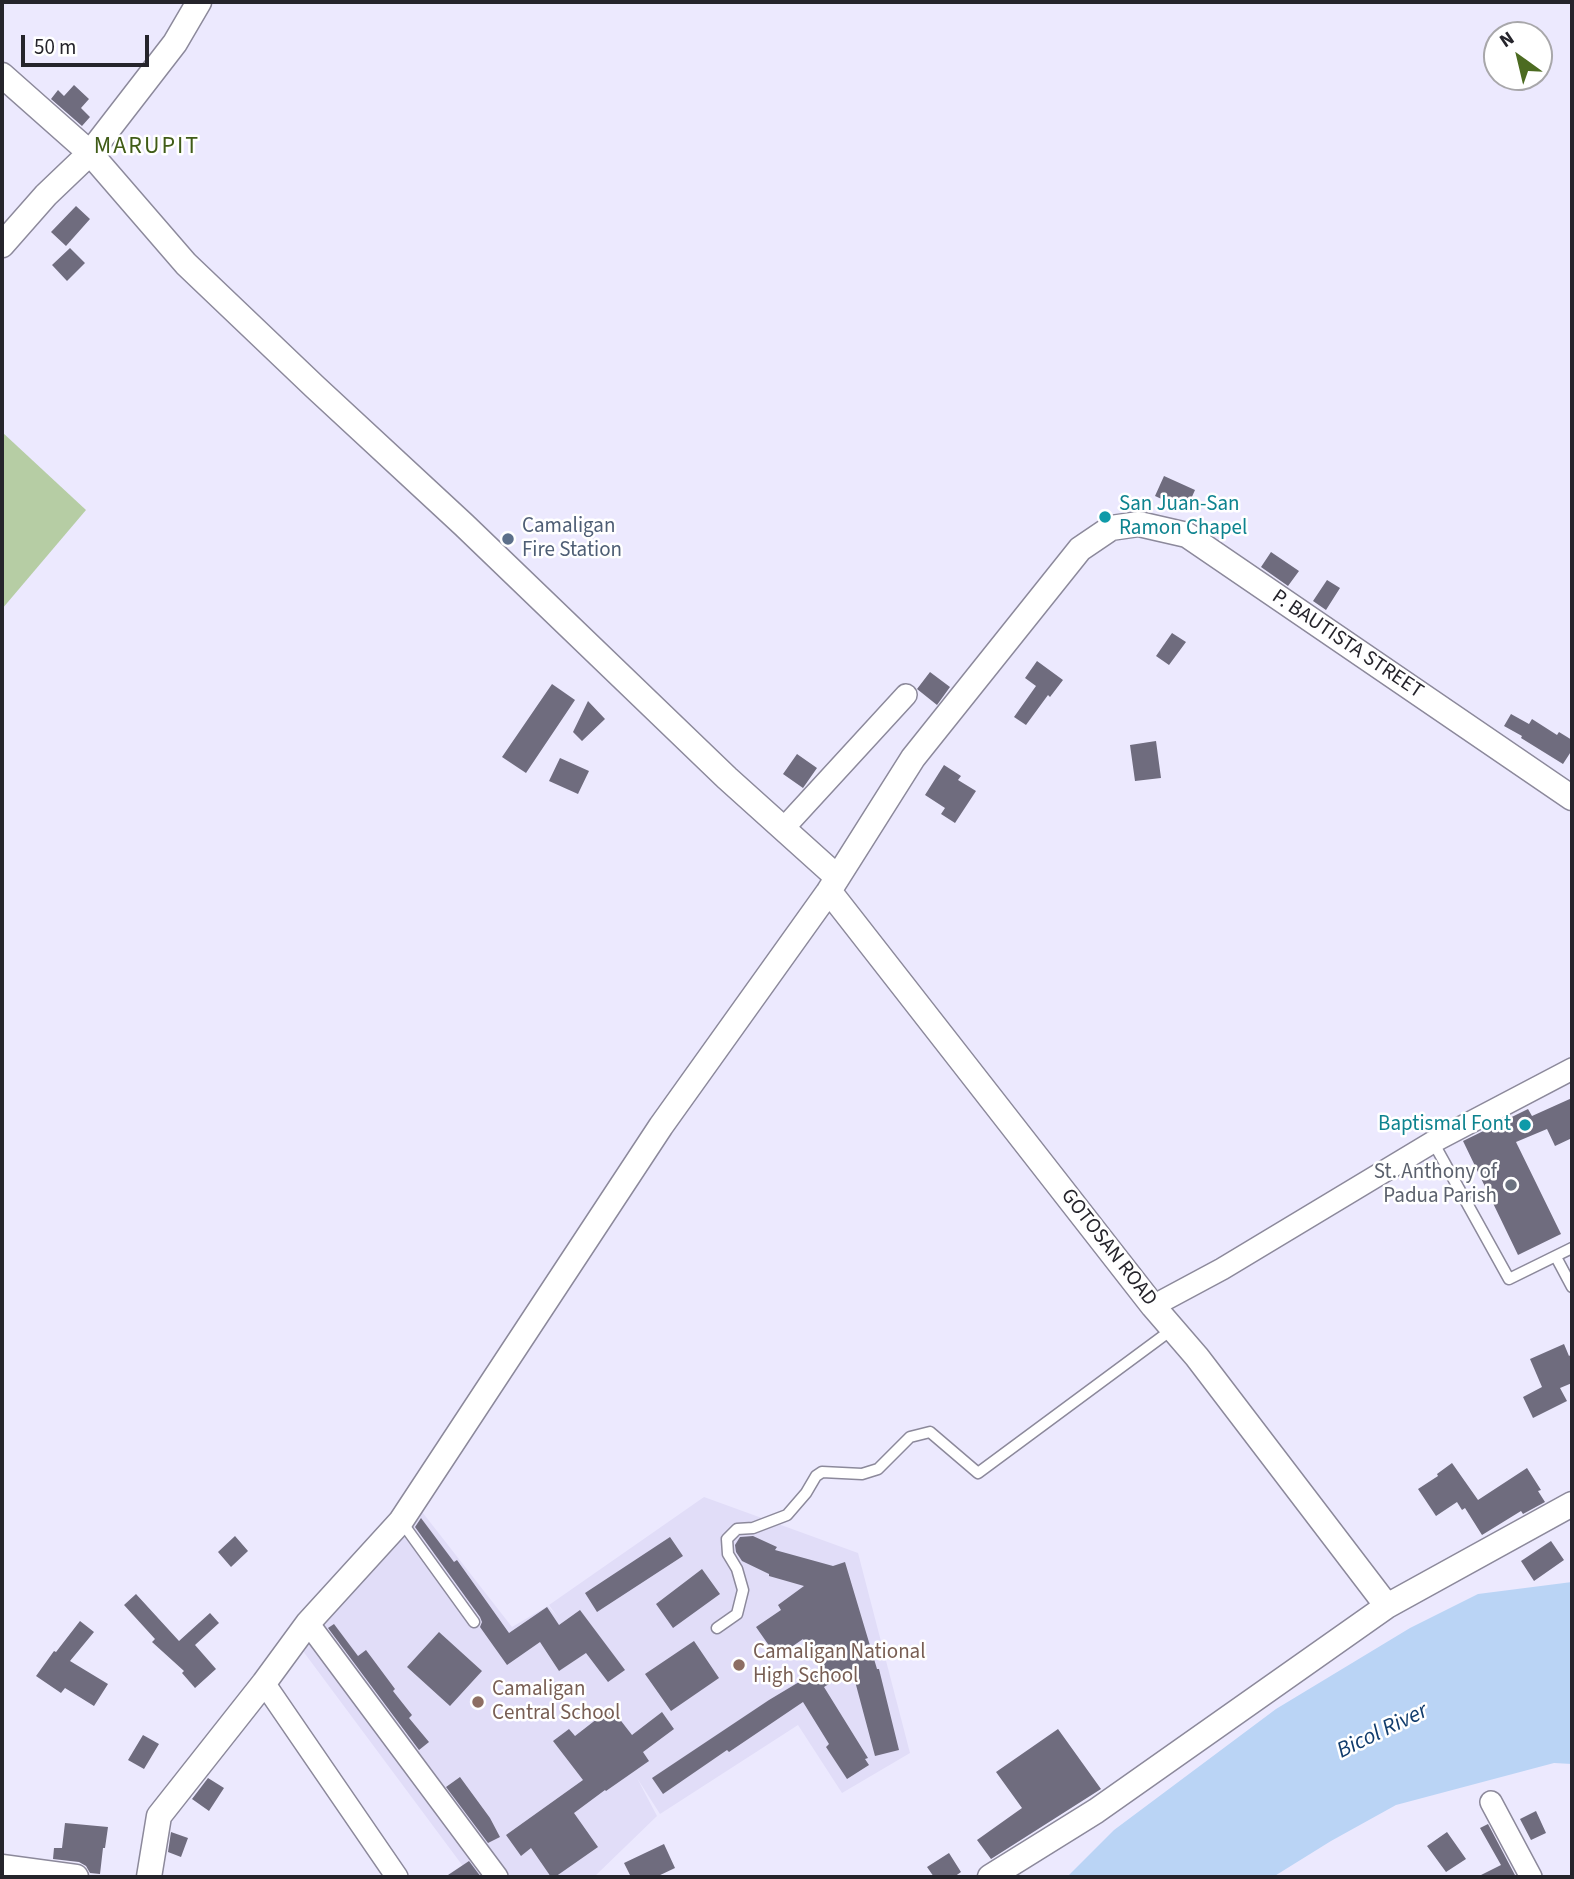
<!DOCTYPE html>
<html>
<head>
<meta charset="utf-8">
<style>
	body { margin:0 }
	#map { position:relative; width:1574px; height:1879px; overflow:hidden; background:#ece9fe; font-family:"Source Sans 3",sans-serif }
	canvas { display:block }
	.frame { position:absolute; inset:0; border:4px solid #25242b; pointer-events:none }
	.north { position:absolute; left:1483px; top:21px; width:70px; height:70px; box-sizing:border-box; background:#fff; border:2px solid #a8a7aa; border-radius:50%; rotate:326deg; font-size:19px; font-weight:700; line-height:28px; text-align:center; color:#25242b }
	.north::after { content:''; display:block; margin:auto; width:24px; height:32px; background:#4c6b21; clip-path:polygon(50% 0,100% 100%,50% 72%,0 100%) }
	.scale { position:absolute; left:21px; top:35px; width:128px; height:32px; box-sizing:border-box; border:4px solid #25242b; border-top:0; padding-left:9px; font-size:21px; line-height:24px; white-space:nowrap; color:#25242b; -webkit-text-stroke:5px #fff; paint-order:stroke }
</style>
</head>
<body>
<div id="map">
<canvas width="1574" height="1879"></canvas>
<div class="frame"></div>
<div class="north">N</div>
<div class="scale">50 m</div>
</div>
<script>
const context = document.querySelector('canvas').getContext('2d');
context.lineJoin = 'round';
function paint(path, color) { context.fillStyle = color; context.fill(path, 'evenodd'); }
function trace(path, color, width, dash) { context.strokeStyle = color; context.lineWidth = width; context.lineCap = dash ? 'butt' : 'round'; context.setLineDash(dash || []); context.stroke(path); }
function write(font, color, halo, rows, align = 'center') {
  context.font = font + ' "Source Sans 3",sans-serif'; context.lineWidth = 5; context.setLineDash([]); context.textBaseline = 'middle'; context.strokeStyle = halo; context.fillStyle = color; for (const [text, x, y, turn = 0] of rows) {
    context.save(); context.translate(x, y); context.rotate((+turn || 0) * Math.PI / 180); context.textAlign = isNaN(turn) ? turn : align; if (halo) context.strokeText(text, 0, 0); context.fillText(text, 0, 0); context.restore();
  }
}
paint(new Path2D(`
	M704 1497 858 1553 910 1753 842 1793 798 1725 660 1814 637 1778 657 1816 594 1877H471L297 1643 412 1499 512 1627 548 1606 559 1619 549 1605Z`), '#e1ddf8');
paint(new Path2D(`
	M2 432 86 510 2 609Z`), '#b6cda4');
paint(new Path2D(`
	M1572 1582V1764L1554 1763 1396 1805 1331 1841 1273 1877H1067L1114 1830 1276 1709 1410 1628 1478 1594Z`), '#bad4f5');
paint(new Path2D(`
	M74 85 89 99 81 108 90 117 82 126 51 99 58 90 64 96Z
	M76 206 90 219 66 246 51 232Z
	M70 248 85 263 67 281 52 265Z
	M1164 476 1195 490 1186 510 1155 496Z
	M1271 552 1299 571 1288 586 1261 567Z
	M1327 580 1340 588 1326 610 1313 601Z
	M1172 633 1186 642 1169 665 1156 656Z
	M1037 661 1063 680 1050 697 1048 695 1026 725 1014 717 1036 686 1025 678Z
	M930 672 950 687 937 705 917 689Z
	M552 684 575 700 526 773 502 757Z
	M588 701 605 719 582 741 573 732Z
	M1511 714 1529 724 1532 719 1557 735 1559 732 1572 740V750L1563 764 1521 738 1522 736 1504 726Z
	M1156 741 1161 778 1135 781 1130 745Z
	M797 754 817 768 803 788 783 774Z
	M560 758 589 771 578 794 549 781Z
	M944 765 961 776 958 780 976 791 955 823 941 814 945 808 925 795Z
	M1572 1098V1138L1555 1146 1547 1129 1516 1142 1561 1234 1518 1255 1463 1141 1528 1109 1532 1116Z
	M1564 1344 1569 1356 1572 1354V1383L1560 1388 1567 1401 1533 1418 1523 1397 1542 1387 1530 1359Z
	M1452 1463 1478 1500 1527 1468 1541 1490 1538 1491 1545 1502 1523 1514 1521 1511 1482 1535 1465 1508 1462 1510 1457 1502 1436 1516 1418 1489 1438 1476 1437 1474Z
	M421 1518 454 1562 457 1560 509 1633 547 1607 559 1625 580 1610 625 1670 608 1682 586 1653 559 1671 540 1642 507 1665 480 1627 482 1622 480 1617 415 1527Z
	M235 1536 248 1551 231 1567 218 1552Z
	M753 1536 777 1547 775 1550 833 1566 845 1562 877 1669H879L899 1750 875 1756 852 1670 824 1687 868 1758 865 1759 869 1765 847 1779 826 1747 829 1744 803 1702 729 1752 727 1750 663 1794 652 1778 769 1700 824 1667 803 1639 777 1657 756 1627 781 1610 778 1605 804 1586 769 1576V1574L742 1561 736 1552 735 1545 740 1537Z
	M670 1537 683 1556 597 1612 585 1593Z
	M1551 1541 1564 1560 1534 1581 1521 1561Z
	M702 1569 720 1594 673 1628 656 1604Z
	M136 1594 179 1641 210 1613 219 1623 195 1645 216 1669 195 1688 182 1673 184 1671 152 1642 155 1639 124 1605Z
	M80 1621 94 1632 70 1661 108 1684 94 1706 65 1688 61 1693 36 1676 54 1651 56 1652Z
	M334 1624 358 1656 366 1650 395 1689 393 1691 412 1715 409 1718 429 1742 419 1750 328 1628Z
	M439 1632 482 1671 450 1706 407 1667Z
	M694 1641 719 1678 671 1711 645 1674Z
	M611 1708 632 1735 662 1712 674 1729 643 1752 649 1761 606 1791 605 1790 574 1813 598 1847 555 1877H551L531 1848 521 1856 506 1835 583 1780 553 1741 569 1729 575 1736Z
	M1058 1729 1101 1789 991 1859 977 1840 1022 1808 996 1772Z
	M143 1735 159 1744 144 1769 128 1760Z
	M460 1777 490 1818 500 1837 488 1843 446 1787Z
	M208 1778 224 1788 209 1811 192 1799Z
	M1536 1811 1546 1833 1531 1840 1520 1819Z
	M65 1823 108 1827 105 1848H103L100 1874 90 1873 86 1866 79 1862 53 1859 54 1848H62Z
	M1488 1824 1516 1877H1477L1501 1865 1480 1828Z
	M171 1832 188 1838 181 1857 168 1852Z
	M1447 1832 1466 1859 1446 1872 1427 1846Z
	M664 1844 675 1868 656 1877H631L624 1863Z
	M949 1853 961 1872 954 1877H934L927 1867Z
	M469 1861 481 1877H445Z`), '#6f6c7e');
const service = new Path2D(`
	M1433 1142 1509 1279 1572 1248
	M1556 1257 1572 1287
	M401 1521 474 1622
	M717 1628 737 1614 743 1590 737 1569 728 1554 727 1539 737 1529 753 1528 787 1515 806 1493 816 1476 822 1472 862 1474 878 1469 910 1437 930 1432 978 1473 1174 1328`);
const minor = new Path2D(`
	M783 829 906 695
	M1153 1306 1222 1269 1433 1142 1572 1069
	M308 1623 497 1877
	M264 1683 397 1877
	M1491 1802 1531 1877`);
const tertiary = new Path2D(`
	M2 75 90 153 186 264 315 387 464 525 727 778 837 877
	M2 245 46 195 90 153 175 43 199 2
	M829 891 1153 1306 1197 1357 1387 1606
	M2 1867 76 1877
	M149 1877 159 1816 264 1683 308 1623 401 1521 661 1126 829 891 913 758 1080 549 1111 528 1139 524 1187 535 1572 798
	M990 1877 1096 1811 1387 1606 1572 1504`);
trace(service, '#8c899b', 13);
trace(minor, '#8c899b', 24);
trace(tertiary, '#8c899b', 27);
trace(service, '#fff', 10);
trace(minor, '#fff', 21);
trace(tertiary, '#fff', 24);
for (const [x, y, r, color] of [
	[1105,517,7,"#0f9aa8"],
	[508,539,7,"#5c6f8a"],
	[1525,1125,7,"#0f9aa8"],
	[1511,1185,7,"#6b7280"],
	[739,1665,7,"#8d6e63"],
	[478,1702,7,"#8d6e63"]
]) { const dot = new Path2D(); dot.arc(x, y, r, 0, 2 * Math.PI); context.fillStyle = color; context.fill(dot); trace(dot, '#fff', 2.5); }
write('21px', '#0d838f', '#fff', [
	["San Juan-San",1119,505],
	["Ramon Chapel",1119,529],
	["Baptismal Font",1511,1125,"right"]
], 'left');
write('21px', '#4e5e75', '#fff', [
	["Camaligan",522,527],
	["Fire Station",522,551]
], 'left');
write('21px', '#25242b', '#fff', [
	["P. BAUTISTA STREET",1347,645,34],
	["GOTOSAN ROAD",1108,1248,52]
]);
write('21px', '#5b616d', '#fff', [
	["St. Anthony of",1497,1173],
	["Padua Parish",1497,1197]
], 'right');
write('21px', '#785e54', '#fff', [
	["Camaligan National",753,1653],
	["High School",753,1677],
	["Camaligan",492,1690],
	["Central School",492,1714]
], 'left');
write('italic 23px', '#113c6c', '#fff', [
	["Bicol River",1383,1732,-26]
]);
context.letterSpacing = '2px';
write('24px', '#405c18', '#fff', [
	["MARUPIT",147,148]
]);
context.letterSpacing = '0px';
</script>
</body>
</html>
